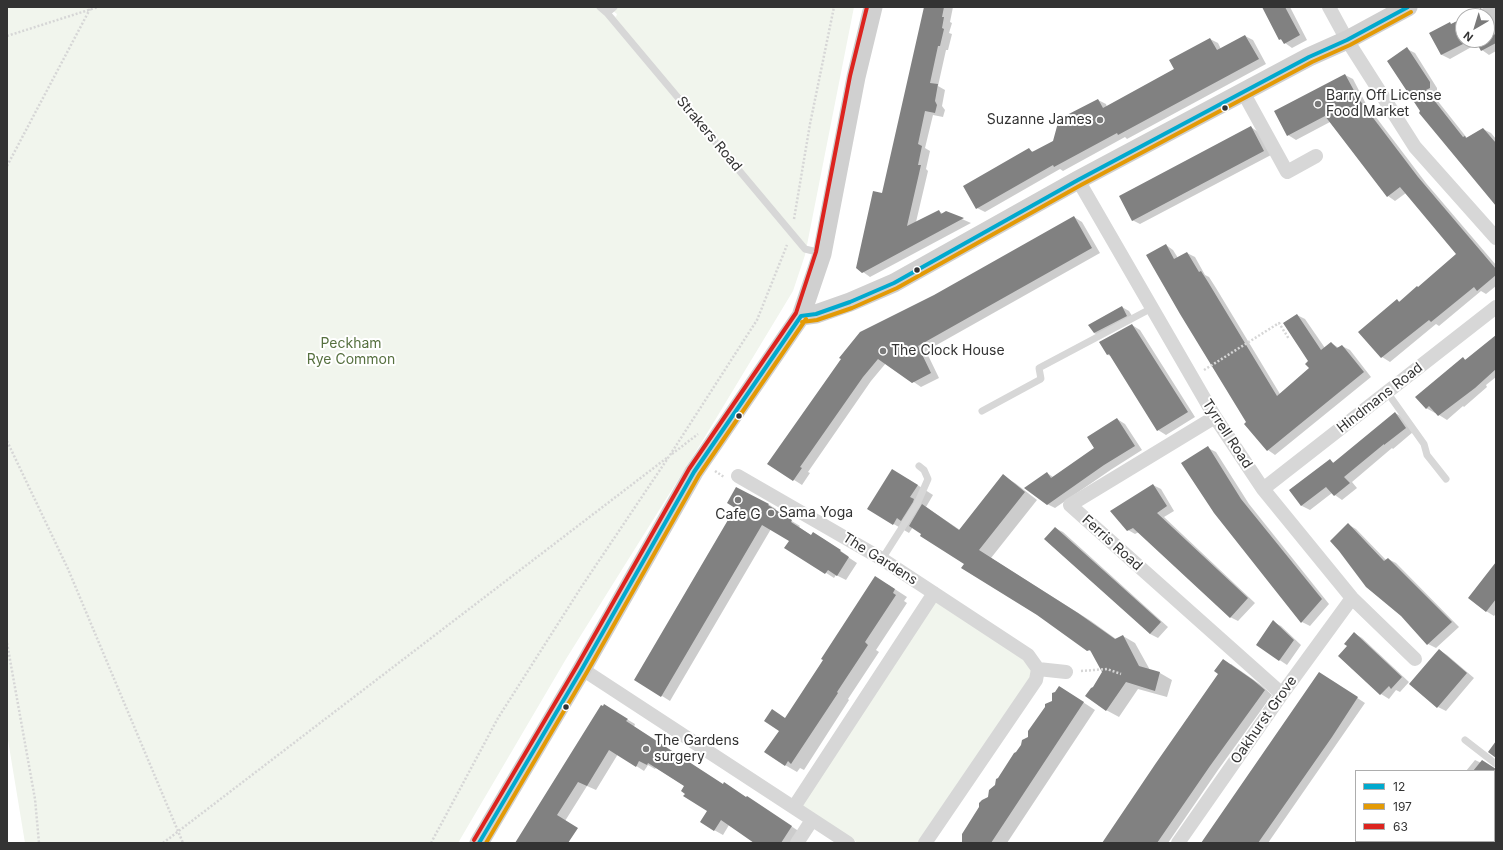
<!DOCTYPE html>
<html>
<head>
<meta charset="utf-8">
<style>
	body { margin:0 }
	#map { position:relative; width:1503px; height:850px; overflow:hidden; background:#fff; font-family:Inter,sans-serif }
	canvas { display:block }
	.frame { position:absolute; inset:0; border:8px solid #333; pointer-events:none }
	.legend { position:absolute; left:1355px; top:770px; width:140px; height:72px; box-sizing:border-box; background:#fff; border:1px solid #adadad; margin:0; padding:5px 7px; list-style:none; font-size:12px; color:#333 }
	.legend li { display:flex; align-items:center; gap:8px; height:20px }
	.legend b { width:20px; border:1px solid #adadad }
	.north { position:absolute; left:1455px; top:8px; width:40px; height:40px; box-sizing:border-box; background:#fff; border:1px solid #adadad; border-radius:50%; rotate:218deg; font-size:11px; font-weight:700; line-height:16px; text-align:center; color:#333 }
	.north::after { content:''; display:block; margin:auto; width:14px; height:18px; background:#7a7a7a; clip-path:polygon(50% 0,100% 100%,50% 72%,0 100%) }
</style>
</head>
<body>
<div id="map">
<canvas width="1503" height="850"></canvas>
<div class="frame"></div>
<ul class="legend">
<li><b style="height:5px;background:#00a9ce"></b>12</li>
<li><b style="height:5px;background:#e39a05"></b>197</li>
<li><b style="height:5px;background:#dc241f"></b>63</li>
</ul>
<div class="north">N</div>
</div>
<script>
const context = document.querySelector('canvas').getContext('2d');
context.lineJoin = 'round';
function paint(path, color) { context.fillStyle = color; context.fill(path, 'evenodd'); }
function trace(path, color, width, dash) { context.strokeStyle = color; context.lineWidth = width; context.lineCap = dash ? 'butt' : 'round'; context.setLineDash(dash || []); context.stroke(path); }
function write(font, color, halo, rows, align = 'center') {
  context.font = font + ' Inter,sans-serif'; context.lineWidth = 4; context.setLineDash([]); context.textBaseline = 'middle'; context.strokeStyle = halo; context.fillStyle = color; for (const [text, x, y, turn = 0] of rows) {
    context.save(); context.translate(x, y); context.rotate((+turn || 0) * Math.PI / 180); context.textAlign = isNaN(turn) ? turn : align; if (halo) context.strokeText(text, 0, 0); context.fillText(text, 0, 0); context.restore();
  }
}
paint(new Path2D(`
	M7 7H604L616 17 617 14 608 7H854L805 255 793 291 703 440 566 659 458 843H25L7 734Z
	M935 600 1024 658 1032 668 1030 679 920 843H858L800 805Z`), '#f1f5ed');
paint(new Path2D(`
	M925 7H953L950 22 952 23 949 33 952 34 948 50H946L938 86 945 90 942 106 945 110 943 117 933 115 925 148 930 151 926 169 928 171 916 222 939 211 943 214 946 212 971 223 870 277 863 272 883 194Z
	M1264 7H1290L1307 40 1292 48 1285 43 1280 39Z
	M1485 7H1496V51L1489 55 1482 50 1479 46 1477 47 1475 45 1450 59 1442 55 1430 33 1463 19V40H1487V16H1469Z
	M1245 36 1253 40 1266 64 1127 139 1125 137 1063 171 1060 169 985 212 977 208 1029 150 1034 152 1054 141 1098 100 1106 104 1107 107 1175 69 1210 39 1218 43 1221 49Z
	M1407 49 1415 53 1437 88V92L1433 95 1467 138 1483 129 1491 133 1496 139V203L1421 112Z
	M1345 75 1353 79 1366 104 1426 183 1496 265V286L1486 294 1481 291 1439 326 1436 324 1390 362 1382 357 1359 332 1397 300 1400 302 1418 288 1458 254 1406 193 1395 201 1388 196 1330 122 1296 140 1288 135Z
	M1251 127 1258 132 1271 155 1140 224 1132 220Z
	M1074 217 1082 222 1100 253 926 351 939 378 921 387 886 363 871 381 808 472 810 473 802 485 769 464 935 296Z
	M1166 245 1173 250 1178 258 1187 253 1195 257 1205 275 1209 277 1216 288 1280 394 1311 369 1297 315 1305 319 1325 348 1331 343 1339 348 1342 346 1350 350 1371 377 1275 455 1268 450 1246 424 1247 422Z
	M1122 307 1129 311 1134 319 1102 337 1094 333Z
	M1132 325 1140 330 1195 417 1166 435 1158 430 1111 356 1108 355 1100 342Z
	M1496 336V377L1486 385 1487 387 1464 407 1463 406 1447 420 1439 415 1436 412 1435 413 1426 408 1463 358 1466 360Z
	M1395 413 1403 417 1413 432 1393 449 1392 448 1352 482 1357 488 1342 500 1332 493 1310 510 1302 506 1290 491 1330 460 1334 463Z
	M1117 419 1125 424 1142 450 1112 469 1055 508 1047 504V473L1053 477 1096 449Z
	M1208 448 1216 452 1249 504 1329 604 1310 626 1302 622 1241 544Z
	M1003 476 1015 483 1037 500 991 558 1091 621 1116 639 1123 636 1135 643 1150 670 1160 673 1172 680 1167 697 1138 689 1119 717 1106 710 1093 688 1103 672 1093 653 913 527 909 533 868 509 908 479 933 495 926 507 960 530Z
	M1153 485 1161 489 1174 511 1164 517 1255 603 1238 621 1230 617 1139 532 1135 534 1128 530Z
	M768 504 776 509 775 511 800 526 799 527 812 536 822 538 848 556V557L857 563 846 580 836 575 834 578 786 547 790 540 771 529 670 701 635 679Z
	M1349 525 1356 529 1386 560 1388 559 1396 563 1459 627 1436 648 1428 644Z
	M1055 528 1063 532 1168 627 1158 638 1150 634Z
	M1496 563V613L1494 616 1486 611Z
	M887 584 907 597 904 601 907 603 876 650 879 652 848 699 849 700 804 770 800 768 797 772 785 765 780 730 786 719Z
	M1273 622 1281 626 1301 645 1287 665 1257 645Z
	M1354 633 1362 638 1409 682 1400 692 1396 690 1389 699 1381 694 1348 646Z
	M1439 650 1447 655 1474 678 1446 711 1438 707Z
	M1231 664 1261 685 1272 695 1218 770 1168 843H1103Z
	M1327 678 1365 703 1268 843H1202Z
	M1060 687 1095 710 1007 843H961L989 798 999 779 1029 738 1053 702Z
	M613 711 635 724 634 727 723 785 755 802 800 832 793 843H757L729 825 723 835 714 830 709 811 687 794 685 786 656 768 655 769 648 765 644 771 618 754 596 790 587 786 565 821 566 843H517Z
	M1475 760 1496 770V824L1494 827V771H1466Z
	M1422 841H1485L1483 843H1421Z`), '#0003');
paint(new Path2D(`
	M924 7H944L942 17H944L942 28 944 29 940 46H938L930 83 938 84 935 101 937 105 935 113 925 111 918 144 922 146 918 165H921L907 226 939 210 941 214 946 211 964 218 862 273 856 268 873 191 882 193Z
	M1262 7H1285L1300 35 1284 44 1281 39 1279 40Z
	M1481 8 1485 16H1467L1469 15Z
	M1463 18V44L1441 55 1429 33 1450 22 1451 24Z
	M1487 21 1496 37V43L1481 51 1475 40H1487Z
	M1245 35 1259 59 1118 135 1117 133 1054 167 1053 165 976 209 963 186 1029 148 1032 152 1053 141 1059 119 1098 99 1103 108 1174 69 1169 60 1210 38 1217 50Z
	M1407 47 1430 82V88L1426 90 1463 137 1465 136 1466 138 1483 128 1496 143V206L1419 113 1420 111 1387 61Z
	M1345 74 1358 98 1418 177 1496 269V275L1477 291 1474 287 1431 322 1429 320 1381 358 1358 332 1397 299 1399 302 1417 286 1418 287 1456 254 1400 187 1387 197 1325 116 1287 136 1274 111Z
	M1251 126 1264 151 1132 221 1119 196Z
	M1074 216 1092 248 918 346 931 373 912 383 878 359 863 377 800 467 802 468 793 481 767 464 841 359 839 358 860 332 934 295Z
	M1166 244 1174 259 1187 252 1199 272 1201 271 1208 282 1277 396 1309 368 1305 364 1308 361 1283 323 1297 314 1321 350 1331 342 1337 348 1342 345 1364 372 1267 451 1244 424 1246 422 1180 314 1146 255Z
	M1122 306 1127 316 1094 333 1088 325Z
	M1132 324 1188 412 1157 431 1109 354 1107 355 1099 342Z
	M1496 335V369L1475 388 1438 416 1429 406 1426 409 1415 397 1463 357 1465 360Z
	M1395 412 1406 428 1384 445V444L1344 477 1350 483 1334 496 1326 487 1301 506 1289 490 1330 459 1333 463Z
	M1117 418 1135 446 1104 465 1047 505 1024 488 1047 472 1051 478 1094 448 1087 437Z
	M1208 446 1241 499 1322 599 1301 623 1214 513 1181 463Z
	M892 469 918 485 910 497 914 499 913 502 901 521 897 518 893 525 867 509Z
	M1003 474 1025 492 979 550 1078 613 1115 639 1123 635 1139 666 1160 672 1155 691 1126 682 1106 711 1085 696 1091 688 1093 687 1102 672 1090 650 1087 651 1037 615 961 568 964 564 920 536 921 534 909 526 922 504 959 530Z
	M1153 484 1167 506 1157 513 1248 598 1230 618 1133 528 1127 531 1110 511Z
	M736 487 769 504 768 505 792 520 791 522 811 535 813 532 841 550 840 551 849 557 837 576 828 570 825 574 784 548 789 541 762 525 661 697 634 680 735 508 727 503Z
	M1348 523 1384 561 1388 558 1452 622 1427 645 1401 616 1366 587 1339 551 1330 541Z
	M1055 527 1161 622 1150 634 1044 539Z
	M1496 562V599L1486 612 1468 598Z
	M875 576 895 589 893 593 896 595 865 642 868 645 837 692 838 693 791 764 788 761 785 766 764 752 779 731 764 721 772 709 785 718 823 660 821 659Z
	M1273 620 1294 640 1279 661 1256 645Z
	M1354 632 1402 677 1391 689 1389 686 1380 695 1338 656 1347 646 1344 644Z
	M1439 649 1467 673 1437 708 1409 684Z
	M1223 659 1253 680 1265 690 1210 766 1157 843H1102L1156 763 1218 674 1214 671Z
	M1319 672 1358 697 1332 737 1258 843H1201Z
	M1059 686 1084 702 991 843H962V834L979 807V803L982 800 988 797 989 790 995 785 996 779 998 778 1014 753 1016 752 1021 745 1022 740 1028 737V731L1045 707V704L1052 701V693L1055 692Z
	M604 704 628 719 626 721 723 784 724 782 746 797 747 796 792 826 781 843H754L721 820 714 831 700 822 707 811 683 796 685 794 681 791 684 786 648 763 647 765 639 761 636 767 609 750 587 786 578 782 557 815 578 828 568 843H515L601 705 603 706Z
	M1496 741V758L1488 752Z
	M1482 760 1496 769V771H1473Z`), '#818181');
trace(new Path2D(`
	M7 36 98 7
	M7 166 90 9
	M794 219 810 124 834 7
	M1204 370 1279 323 1289 339
	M7 441 68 569 183 843
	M672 454 698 434
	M715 471 724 477
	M7 643 35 799 39 843
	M1081 671 1107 669 1121 674
	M163 843 668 457
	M431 843 498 718 582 586 670 455 757 320 787 245`), '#d6d6d6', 2.5, [2, 2]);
trace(new Path2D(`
	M600 7 607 13 805 249 821 253
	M607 13 614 7
	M1387 392 1424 444 1427 455 1446 479
	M982 411 1041 379 1039 368 1152 308
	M882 559 917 504 928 479 924 470 919 466
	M1465 740 1496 764`), '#d7d7d7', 7);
trace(new Path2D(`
	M1329 7 1347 40 1415 147 1496 238
	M1243 92 1287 172 1316 156
	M1078 180 1215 417 1263 489 1352 598 1415 659
	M1215 417 1070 505 1282 694
	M738 476 882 559 1028 655 1038 669 1066 672
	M1263 489 1496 307
	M582 669 848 843
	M794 807 934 593
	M797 843 812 820
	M925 843 1036 680 1038 669
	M1178 843 1282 694 1352 598`), '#d7d7d7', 14);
trace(new Path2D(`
	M801 316 816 314 850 302 894 283 1078 180 1309 57 1347 40 1408 7
	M479 843 582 669 694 472 801 316 822 254 856 77 873 7`), '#d0d0d0', 19);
trace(new Path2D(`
	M801 316 816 314 850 302 894 283 1078 180 1309 57 1347 40 1408 7
	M479 843 582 669 694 472 801 316`), '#00a9ce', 4);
trace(new Path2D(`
	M802 322 817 320 852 308 897 288 1081 185 1312 62 1350 45 1411 12
	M486 843 587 672 699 475 806 319`), '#e39a05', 4);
trace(new Path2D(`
	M474 840 577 666 689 469 796 313 816 252 850 76 867 7`), '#dc241f', 4);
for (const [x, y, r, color] of [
	[1318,104,4,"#7a7a7a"],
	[1225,108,3.5,"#333"],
	[1100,120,4,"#7a7a7a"],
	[917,270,3.5,"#333"],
	[883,351,4,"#7a7a7a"],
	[739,416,3.5,"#333"],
	[738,500,4,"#7a7a7a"],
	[771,513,4,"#7a7a7a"],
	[566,707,3.5,"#333"],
	[646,749,4,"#7a7a7a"]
]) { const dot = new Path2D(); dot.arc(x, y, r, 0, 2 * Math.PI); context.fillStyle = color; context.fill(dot); trace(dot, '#fff', 1.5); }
write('14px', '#333', '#fff', [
	["Barry Off License",1326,96],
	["Food Market",1326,112],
	["Suzanne James",1092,120,"right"],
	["The Clock House",891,351],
	["Sama Yoga",779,513],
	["Cafe G",738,515,"center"],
	["The Gardens",654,741],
	["surgery",654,757]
], 'left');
write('14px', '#333', '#fff', [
	["Strakers Road",709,134,50],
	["Hindmans Road",1380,398,-38],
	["Tyrrell Road",1227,434,57],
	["Ferris Road",1112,543,42],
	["The Gardens",880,559,32],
	["Oakhurst Grove",1264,720,-55]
]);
write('14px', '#56703f', '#fff', [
	["Peckham",351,344],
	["Rye Common",351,360]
]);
</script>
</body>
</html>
